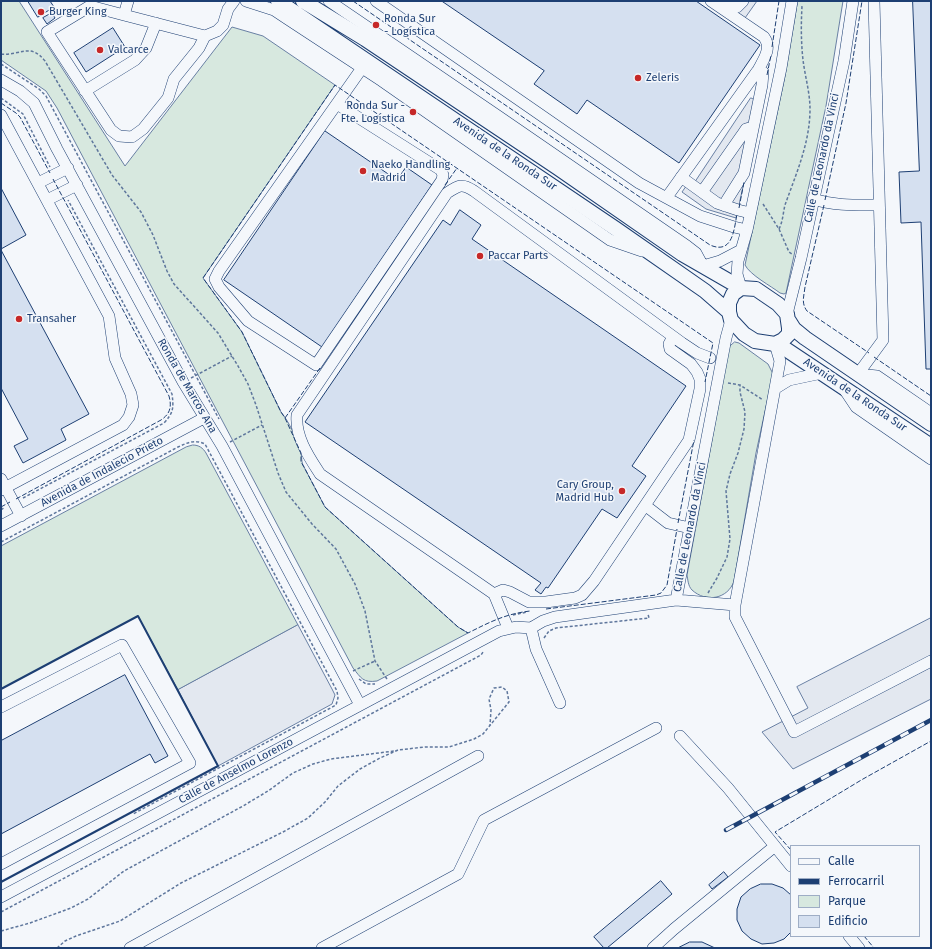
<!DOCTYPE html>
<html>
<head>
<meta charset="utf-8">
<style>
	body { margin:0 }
	#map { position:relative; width:932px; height:949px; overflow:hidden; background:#f4f7fb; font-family:"Fira Sans",sans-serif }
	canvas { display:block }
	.frame { position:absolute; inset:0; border:2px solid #1d3f73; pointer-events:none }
	.legend { position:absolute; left:790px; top:845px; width:130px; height:92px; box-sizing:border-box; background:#f4f7fb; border:1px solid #9eadc5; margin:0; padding:5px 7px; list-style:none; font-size:12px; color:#1d3f73 }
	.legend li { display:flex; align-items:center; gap:8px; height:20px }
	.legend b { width:20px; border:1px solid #9eadc5 }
</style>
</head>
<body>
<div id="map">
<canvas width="932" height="949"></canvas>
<div class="frame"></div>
<ul class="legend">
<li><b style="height:5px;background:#f4f7fb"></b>Calle</li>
<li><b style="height:5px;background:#1d3f73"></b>Ferrocarril</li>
<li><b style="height:11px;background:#d7e8df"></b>Parque</li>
<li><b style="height:11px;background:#d5e0f0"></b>Edificio</li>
</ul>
</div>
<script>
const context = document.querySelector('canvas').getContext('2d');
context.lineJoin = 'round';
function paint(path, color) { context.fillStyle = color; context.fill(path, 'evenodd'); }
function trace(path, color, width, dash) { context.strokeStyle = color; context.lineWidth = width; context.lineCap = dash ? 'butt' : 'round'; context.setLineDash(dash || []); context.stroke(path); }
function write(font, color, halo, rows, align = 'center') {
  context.font = font + ' "Fira Sans",sans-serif'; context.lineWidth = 3; context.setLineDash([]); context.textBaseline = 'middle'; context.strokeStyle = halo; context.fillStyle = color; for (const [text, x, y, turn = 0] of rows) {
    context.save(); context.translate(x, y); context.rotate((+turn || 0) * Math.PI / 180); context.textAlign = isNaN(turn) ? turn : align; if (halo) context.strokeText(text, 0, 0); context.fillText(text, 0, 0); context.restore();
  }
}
const green = new Path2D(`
	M1 1H19L125 166 232 27 263 36 335 85 203 278 242 332 281 412C290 423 296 438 301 452 302 457 301 462 304 467L325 507 458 627 468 633 377 681C363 683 361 678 353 668L57 108 46 91 1 60Z
	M798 1H843L826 106 786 293 784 294 780 293C771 286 750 275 745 265L785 76Z
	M735 342 739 343 768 364 773 374 756 453 734 581C728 599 706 603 692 590 688 586 688 580 687 575L729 347Z
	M193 445C199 445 203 448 206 453L298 625 178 690 138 616 1 689V546L186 447Z`);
paint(green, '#d7e8df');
trace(green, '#687fa3', 1);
const parking = new Path2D(`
	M722 1H757L745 18Z
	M751 98 762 103 736 218 706 209 682 192 691 179 695 181Z
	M931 618V699L793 769 762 732 808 708 797 687Z
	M298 625 332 689 335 695 332 704 218 766 178 690Z`);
paint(parking, '#e3e8f0');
trace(parking, '#687fa3', 1);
const building = new Path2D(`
	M28 1H50L54 7 38 17Z
	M442 1H696L760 45 679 163 587 100 577 114 534 84 544 71Z
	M913 1H931V369H926L921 222 901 223 899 172 919 171Z
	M52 13 55 18 47 24 43 18Z
	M113 28 125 47 86 72 74 53Z
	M325 131 397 180 406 167 432 185 322 347 224 280Z
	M1 188 26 235 1 249Z
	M460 210 481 225 472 239 686 386 632 466 646 476 617 518 602 509 548 588 546 587 541 594 535 590 541 583 305 422 443 220 450 225Z
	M1 250 89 414 61 429 66 440 23 463 14 446 28 439 1 388Z
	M125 675 168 756 155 763 150 754 1 834V741Z
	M724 872 728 877 712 889 709 885Z
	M661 881 672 894 607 948H604L594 937Z
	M761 884H772L783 888 791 895V932L784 939 774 943 762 944 751 939 742 931 737 920V909L741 897 750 889Z
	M690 942H702L715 948H678Z`);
paint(building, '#d5e0f0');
trace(building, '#1d3f73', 1);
const minor = new Path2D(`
	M128 1 124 15 205 36 217 31 223 25 228 9 234 1
	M246 1 274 10 286 18 382 81 610 240 642 251
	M329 1 498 116 687 246 696 253 703 266 720 261 741 250
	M376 1 639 183 700 216 734 227 747 230
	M726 1 734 7H737L743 1
	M124 15 90 6 47 32 111 130 119 136 132 137 143 129 168 98 174 79 199 48 205 36
	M1 80 20 91 34 103 57 149 183 382 222 446 360 705
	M85 91 135 60 146 48 156 23
	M337 104 441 170 443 175 442 180 316 365 248 321 219 287 215 279 219 271 362 68
	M1 115 109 316 115 358 131 394 133 405 129 417 123 425 1 490
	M681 177 717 203 738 210 750 213
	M38 183 68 168
	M702 192 742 135 746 129 753 127
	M667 197 758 70C764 59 772 48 764 37L711 1
	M813 199C835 206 856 205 878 205
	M47 200 77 185
	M725 206 727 200 744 173 762 85 763 72 758 70
	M741 288 737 274 738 261 747 230 781 68 792 1
	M787 314 801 258 844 61 853 1
	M731 320 726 338 676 600 735 605
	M775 344 780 361 735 605V617L794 732 931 661
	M858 374 883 340 874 1
	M858 374 877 376 931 413
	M776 388 789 380 822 373
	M846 392 856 407 931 459
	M1 479 21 516
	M646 506 668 523 690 528
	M1 526 204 418
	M494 594 503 590 510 592 529 602H546L575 598 582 595 594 581 689 440 700 389V379L697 372 691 364 670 349 669 344 673 337
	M508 628 494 594 320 474C309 457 295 437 297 415L447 193C459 185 462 183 474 191L682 343 697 353 710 358
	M531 628 536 649 560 703
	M1 707 122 645 190 763 1 864
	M680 736 728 788 791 866
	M1 897 499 631 516 627 531 628 543 621 555 617 676 600
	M849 936 859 948
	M130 948 478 756
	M322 948 458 874 484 820 656 728
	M653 948 674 929 775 846`);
const major = new Path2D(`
	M278 1 616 229 705 291 729 312
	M303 1 365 39 558 168 682 254 741 288 756 289 778 304 787 314 789 328V334L783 340 775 344 755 341 744 334 731 320 729 312V303L733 294 741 288
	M789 321 794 329 805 338 931 424
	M778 344 931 446`);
trace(minor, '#1d3f73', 12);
trace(major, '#1d3f73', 16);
trace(new Path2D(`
	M1 54C20 56 30 42 45 61L112 175 141 212 153 235 167 271 174 284 218 333 238 366 248 384 256 405 278 473 286 492 312 524 336 549 355 584 365 611 375 661 387 679
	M1 64 39 89 46 96 219 419
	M1 98 23 114 50 167
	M763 204 779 229 789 252 792 254
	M779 229C783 221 783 213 785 205 796 174 810 143 810 109 810 93 805 76 803 60 801 42 801 24 802 6
	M191 378 232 356
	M728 383 740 385 763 400
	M230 442 262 425
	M23 498 164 423C173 413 174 409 172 394L68 200
	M1 510 5 507
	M1 542 178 447C187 443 194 439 205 444L337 691 338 698 336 705 133 814
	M708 593 717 578 727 557 730 539 726 491 730 474 738 453 744 429 745 412 740 392V385
	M513 615 527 612
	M544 638 549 631 556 628 649 618 648 614
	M353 671 375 661
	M359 679 366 684H375
	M1 912 481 655 483 652
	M1 931 30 923 71 908 88 899 124 871 243 806 268 791 293 773 313 764 331 759 394 751
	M57 948 65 941 76 936 120 921 181 883 283 832 308 818 325 802 338 786 360 769 380 758 398 750 425 747H449L474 739 483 734 509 702 507 691 502 687 494 688 489 699 491 710 490 725`), '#5e769c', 1.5, [3, 2]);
trace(minor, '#f4f7fb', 11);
trace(major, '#f4f7fb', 14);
const rail = new Path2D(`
	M726 830 931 720`);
trace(rail, '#1d3f73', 4.5);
trace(rail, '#f4f7fb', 3, [9]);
trace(new Path2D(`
	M353 1 710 245C733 255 734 229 737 214
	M772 47 779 1
	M767 75 771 55
	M1 103 16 113 20 117 50 173
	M445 185 457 168
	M825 200 846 103 862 1
	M824 205 805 287C804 296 801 303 807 311L869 353
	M739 208 744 182
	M874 357 931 396
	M320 368 285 418 281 412 242 332 203 278 335 85 713 343 705 382
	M285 418 301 453V462L304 467 325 507 458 627 468 633C490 622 505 614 530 611
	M16 499 161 420C170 414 172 407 169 396L53 179
	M1 507 10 502
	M678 523 694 440
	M546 609 656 595 661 593 667 585 677 529
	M791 850 775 832 863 779 931 741
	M864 936 874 948`), '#1d3f73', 1, [5, 2]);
trace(new Path2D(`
	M1 689 138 616 218 766 1 882`), '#1d3f73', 2);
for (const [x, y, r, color] of [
	[41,12,4,"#c62828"],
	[376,25,4,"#c62828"],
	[100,50,4,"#c62828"],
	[638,78,4,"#c62828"],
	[413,112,4,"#c62828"],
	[363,171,4,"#c62828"],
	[480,256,4,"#c62828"],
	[19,319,4,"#c62828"],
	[622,491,4,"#c62828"]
]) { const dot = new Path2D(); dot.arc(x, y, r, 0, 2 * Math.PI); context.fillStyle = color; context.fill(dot); trace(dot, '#f4f7fb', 1.5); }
write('11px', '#1d3f73', '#f4f7fb', [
	["Burger King",49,12],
	["Ronda Sur",384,19],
	["- Logística",384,32],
	["Valcarce",108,50],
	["Zeleris",646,78],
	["Ronda Sur -",405,106,"right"],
	["Fte. Logística",405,119,"right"],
	["Naeko Handling",371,165],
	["Madrid",371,178],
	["Paccar Parts",488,256],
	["Transaher",27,319],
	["Cary Group,",614,485,"right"],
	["Madrid Hub",614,498,"right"]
], 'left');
write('11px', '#1d3f73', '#f4f7fb', [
	["Avenida de la Ronda Sur",505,154,34],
	["Calle de Leonardo da Vinci",822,158,-78],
	["Ronda de Marcos Ana",187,386,60],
	["Avenida de la Ronda Sur",855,395,34],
	["Avenida de Indalecio Prieto",102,472,-28],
	["Calle de Leonardo da Vinci",690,527,-79],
	["Calle de Anselmo Lorenzo",236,771,-28]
]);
</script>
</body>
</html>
